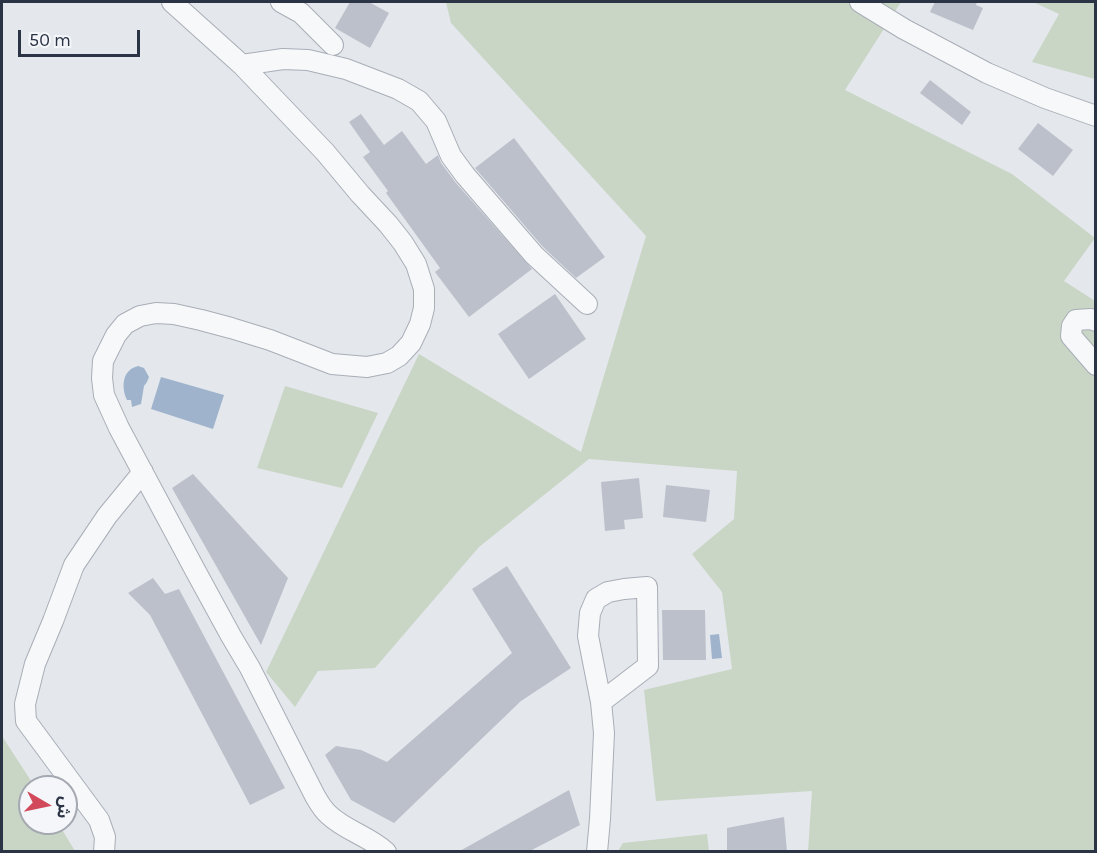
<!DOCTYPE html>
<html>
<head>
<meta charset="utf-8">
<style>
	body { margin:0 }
	#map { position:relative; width:1097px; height:853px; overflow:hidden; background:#e4e7ec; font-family:Karla,"Noto Sans Arabic",sans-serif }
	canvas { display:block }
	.frame { position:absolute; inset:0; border:3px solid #2b3445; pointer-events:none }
	.north { position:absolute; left:18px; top:775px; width:60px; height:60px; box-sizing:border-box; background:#f4f6f9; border:2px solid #a4a8b1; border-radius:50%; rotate:99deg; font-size:16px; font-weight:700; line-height:24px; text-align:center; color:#2b3445 }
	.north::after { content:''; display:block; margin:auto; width:21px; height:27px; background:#d1495b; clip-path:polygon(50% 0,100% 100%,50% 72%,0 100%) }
	.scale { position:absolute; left:18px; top:30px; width:122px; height:27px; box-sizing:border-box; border:3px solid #2b3445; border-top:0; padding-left:8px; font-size:18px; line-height:21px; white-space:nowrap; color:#2b3445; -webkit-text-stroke:4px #f4f6f9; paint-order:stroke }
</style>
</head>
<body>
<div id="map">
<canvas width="1097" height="853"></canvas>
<div class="frame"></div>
<div class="north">ش</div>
<div class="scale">50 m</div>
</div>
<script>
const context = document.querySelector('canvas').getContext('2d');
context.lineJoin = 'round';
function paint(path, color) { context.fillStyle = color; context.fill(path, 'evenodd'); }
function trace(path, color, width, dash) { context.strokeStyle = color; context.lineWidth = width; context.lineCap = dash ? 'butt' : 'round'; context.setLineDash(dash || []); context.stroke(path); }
paint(new Path2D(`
	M446 2H901L845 90 1012 174 1095 238 1064 281 1095 301V851H808L812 791 656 801 644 690 732 669 722 592 692 554 734 519 737 471 589 459 479 547 375 668 318 671 295 707 266 672 419 354 581 452 646 236 451 23Z
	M1033 2H1095V79L1032 62 1059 14Z
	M285 386 378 413 342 488 257 468Z
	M2 736 35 787H30V823H58L75 851H2Z
	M707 834 709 851H618L623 843Z`), '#c9d6c5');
paint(new Path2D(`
	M138 366 144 368 149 377 147 382 144 386 141 404 132 407 131 400H127C121 387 122 370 138 366Z
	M161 377 224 395 213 429 151 409Z
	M719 634 722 658 712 659 710 635Z`), '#9fb4cc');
paint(new Path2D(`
	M350 2H369L389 13 370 48 335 28Z
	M935 2H977L976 5 983 8 973 30 930 12Z
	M930 80 971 112 962 125 920 93Z
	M361 114 384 145 402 131 426 164 438 155 441 163 456 183 532 269 469 317 435 272 440 268 386 193 388 191 363 157 370 152 349 122Z
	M1038 123 1073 150 1053 176 1018 149Z
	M514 138 605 257 576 278 543 247 475 168Z
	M555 294 586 339 529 379 498 334Z
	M193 474 288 578 261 645 172 488Z
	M639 478 643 518 624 520 625 529 605 531 601 482Z
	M666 485 710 490 706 522 663 517Z
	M507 566 571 668 521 701 394 823 351 800 325 755 336 746 361 750 387 762 512 653 472 589Z
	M153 578 165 594 179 589 285 788 250 805 150 615 128 593Z
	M662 610H705L706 660H663Z
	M569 790 580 825 528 852H458Z
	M784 817 787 852H727V828Z`), '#bbc0ca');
const minor = new Path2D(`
	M172 2 242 65 325 152 360 194 388 224 403 243 416 264 424 289V308L420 324 411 343 399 356 387 363 367 367 332 364 270 340 231 328 201 320 174 314 156 313 140 316 125 324 116 335 103 361 102 378 104 395 119 428 195 570 231 636 250 668 315 796C319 803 323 810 329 815 346 831 369 836 386 852
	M281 2 301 13 333 45
	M860 2 904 29 987 73 1045 98 1096 116
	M242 65 283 59 308 60 346 69 398 89 419 101 436 121 451 156 465 175 534 255 587 304
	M1096 321 1091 319 1076 320 1072 326 1071 336 1096 365
	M104 852 105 837 99 820 26 721 25 704 35 664 53 621 74 565 107 516 143 472
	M597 852 600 819 604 733 601 702 588 636 590 613 596 599 608 592 624 589 647 587 648 666 601 702`);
trace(minor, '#a9aeb7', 22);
trace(minor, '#f7f8fa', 20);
</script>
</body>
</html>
